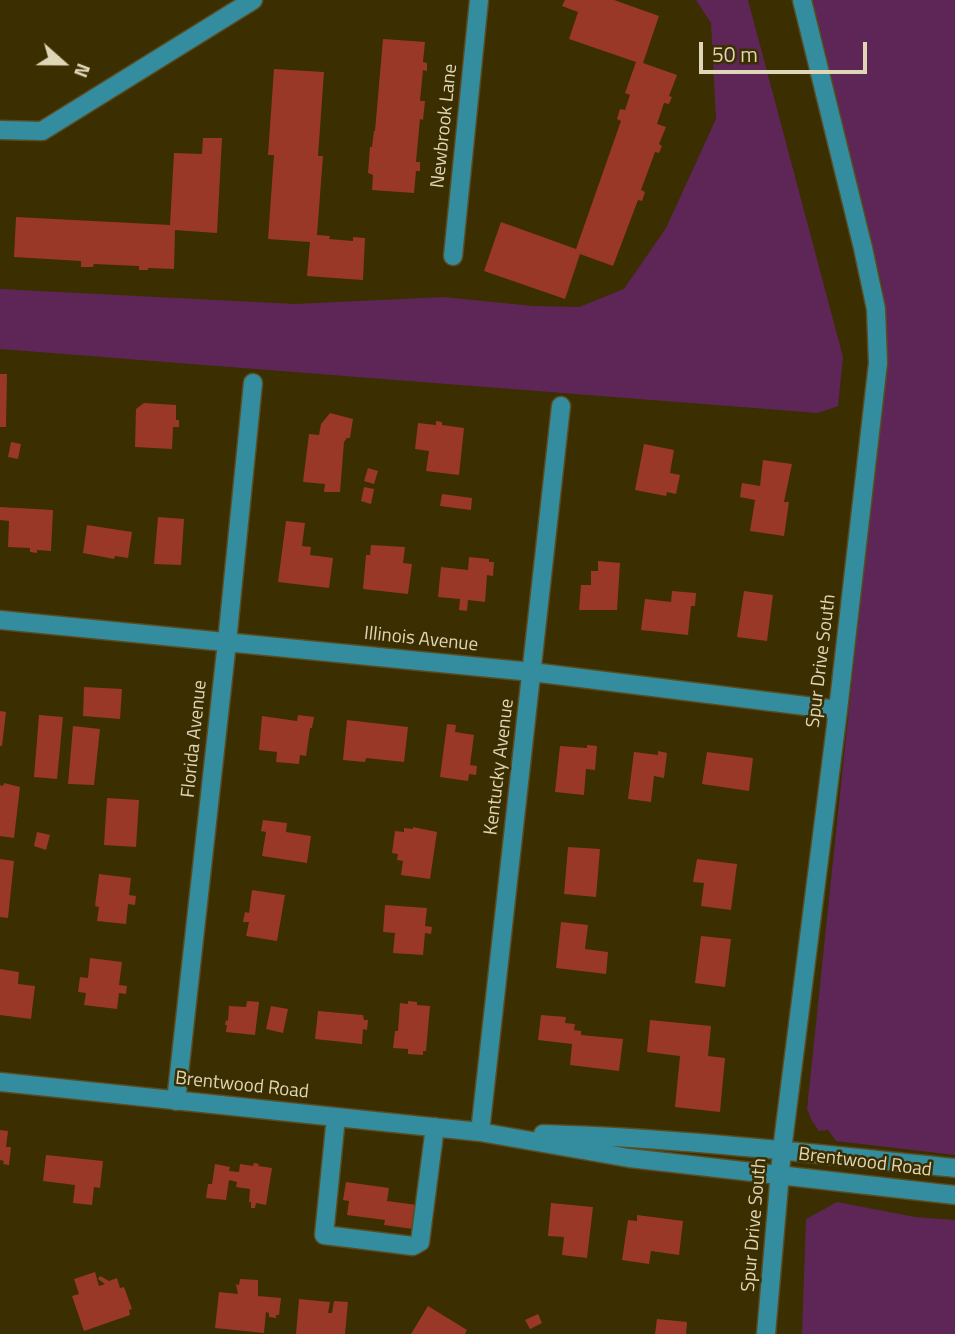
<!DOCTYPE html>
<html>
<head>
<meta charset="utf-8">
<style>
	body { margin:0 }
	#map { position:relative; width:955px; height:1334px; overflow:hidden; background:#3b2e00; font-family:"Titillium Web",sans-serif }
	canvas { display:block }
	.north { position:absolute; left:28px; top:28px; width:70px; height:70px; -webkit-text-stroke:5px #3b2e00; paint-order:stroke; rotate:111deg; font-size:19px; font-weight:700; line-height:28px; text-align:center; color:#dfd6b8 }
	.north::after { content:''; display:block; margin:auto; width:24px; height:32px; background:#dfd6b8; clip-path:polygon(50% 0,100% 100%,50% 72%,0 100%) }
	.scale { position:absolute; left:699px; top:42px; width:168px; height:32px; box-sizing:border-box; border:4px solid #dfd6b8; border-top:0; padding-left:9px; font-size:21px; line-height:24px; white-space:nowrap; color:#dfd6b8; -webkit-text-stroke:5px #3b2e00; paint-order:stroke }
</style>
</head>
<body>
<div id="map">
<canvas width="955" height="1334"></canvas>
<div class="north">N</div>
<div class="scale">50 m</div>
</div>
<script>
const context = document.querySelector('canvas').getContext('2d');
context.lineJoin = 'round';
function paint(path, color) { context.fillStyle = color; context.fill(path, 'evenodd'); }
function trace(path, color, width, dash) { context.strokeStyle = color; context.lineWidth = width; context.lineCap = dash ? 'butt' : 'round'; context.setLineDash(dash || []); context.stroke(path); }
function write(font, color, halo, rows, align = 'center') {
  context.font = font + ' "Titillium Web",sans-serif'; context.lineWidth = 5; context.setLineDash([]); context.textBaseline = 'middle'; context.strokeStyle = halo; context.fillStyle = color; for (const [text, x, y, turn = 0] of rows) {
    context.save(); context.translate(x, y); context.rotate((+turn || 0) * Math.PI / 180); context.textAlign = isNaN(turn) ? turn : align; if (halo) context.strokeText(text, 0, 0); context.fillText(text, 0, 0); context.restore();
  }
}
paint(new Path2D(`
	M696 0H748L843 357 838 406 818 413 0 349V289L295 304 443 297 533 306 579 307 624 289 666 228 716 119 711 23Z
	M810 0H955V1155L836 1141 828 1130 819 1131 812 1121 807 1109 886 355 882 285Z
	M837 1202 915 1217 955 1220V1334H802L806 1219Z`), '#5d2657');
paint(new Path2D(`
	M565 0H614L659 16 643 63 677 75 669 96 672 97 669 104 664 103 657 124 666 127 659 144 662 146 659 153 655 152 641 190 645 192 642 201 638 200 613 266 580 254 565 299 484 271 501 222 576 249 621 121 617 119 620 109 625 110 630 95 625 93 636 62 569 39 578 12 562 6Z
	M383 39 425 42 423 62 427 63V71L423 70 420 101H425L423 120 420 119 416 162H420V171H416L414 193 372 190 373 175 368 173 370 147H372L374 131H375Z
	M274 69 324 72 318 156H323L317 235 330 236 329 239 353 241V237L365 238 363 280 307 276 310 242 268 239 274 155H268Z
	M203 138H222L217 233 175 230 174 269 148 268V270H139V266L94 264 93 267H81V261L14 257 16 217 170 225 174 153 202 154Z
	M0 374H7L6 427H0Z
	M144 403 176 405V420H179V427H173L172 449 135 447 136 409Z
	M330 413 353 419 350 438H347L344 442 340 492H324L325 484 303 482 309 434 319 435 321 424Z
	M436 421 442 422V425L464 428 459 475 426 471 429 451 415 449 418 423 436 425Z
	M11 442 21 444 18 459 8 457Z
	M644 444 674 450 670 473 680 475 676 494 667 492 666 496 635 490Z
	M763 460 792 464 784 502H789L784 536 750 531 755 500 740 497 742 483 760 486Z
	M368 468 378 471 374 484 364 481Z
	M364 487 374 489 371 504 361 501Z
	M442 494 472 498 471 510 440 506Z
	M0 507 53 510 51 551 37 550V553L30 552V548L8 547 9 521 0 520Z
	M158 517 184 519 181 565 154 564Z
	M286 521 305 523 302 546 311 547 310 555 333 558 329 588 278 582Z
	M87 525 132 532 128 558 115 556 114 559 83 553Z
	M371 545 405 547 403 563 412 564 408 594 363 589 366 555H370Z
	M469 557 489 559V562H494L493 576 487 575 485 602 468 600 467 611 459 610 460 599 438 597 441 567 468 570Z
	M598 561 620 563 617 610H579L581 585H591V571H598Z
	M672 591 696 593 695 606H691L688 635 641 630 645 599 671 602Z
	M744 591 773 595 767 641 737 637Z
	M84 687 122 689 120 719 83 716Z
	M0 711 6 712 2 746H0Z
	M39 715 63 717 57 779 34 777Z
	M298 715 314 717 312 728H310L306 756 300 755 299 764 276 762 277 752 259 750 262 716 297 721Z
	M347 720 408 727 404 762 366 758 365 762 343 760Z
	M447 724 456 725 455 732 474 735 470 765 477 766 476 775 469 774 468 781 440 777Z
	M73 726 100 729 94 785 68 784Z
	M587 745 597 746 595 770 586 769 584 795 555 792 560 746 587 748Z
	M658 751 667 753 664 778 654 776 651 802 628 799 634 752 658 755Z
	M707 752 753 758 749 791 702 784Z
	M4 783 20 787 14 838 0 836V785L3 786Z
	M107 798 139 800 136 847 104 845Z
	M263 820 287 823 286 832 311 836 307 863 262 856 266 832 261 831Z
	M413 827 437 832 430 879 401 875 403 861 397 860 398 854 392 853 395 831 404 832V828L413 829Z
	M37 832 50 835 46 850 34 846Z
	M568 847 600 849 596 897 564 894Z
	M0 859 14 861 8 918 0 917Z
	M697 859 737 864 731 910 701 906 704 883 693 882Z
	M99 874 131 878 129 895 136 896 135 905 128 904 126 924 97 921 99 907 95 906Z
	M252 890 285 895 277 941 246 936 249 922H243L245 912 249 913Z
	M385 905 427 908 425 926 432 927 431 934 425 933 423 955 393 953 395 933 383 932Z
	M561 922 588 925 585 949 608 952 606 974 556 968Z
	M701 936 731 939 725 987 695 983Z
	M90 958 122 962 119 985 127 986 126 994 119 993 117 1009 84 1005 86 993 78 992 80 977 88 978Z
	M0 969 19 972 18 984 35 986 31 1019 0 1015Z
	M247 1001 259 1002 255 1035 226 1032 227 1025H225L226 1020 228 1021 229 1006 246 1007Z
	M408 1001 417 1002V1005L430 1006 426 1051H423V1055L408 1054V1049L393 1048 395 1031H398L400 1003 408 1004Z
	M271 1006 288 1009 283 1033 266 1029Z
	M318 1011 363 1015 364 1020H368L367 1030 363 1029 362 1044 315 1039Z
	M541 1015 566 1017 565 1023 575 1024 574 1030 581 1031V1035L623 1039 619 1071 570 1065 572 1044 538 1040Z
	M650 1020 711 1026 708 1056 725 1058 720 1112 675 1107 680 1056 647 1052Z
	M0 1130 8 1131 6 1147H11L9 1165 3 1164 4 1161 0 1160Z
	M46 1155 103 1161 100 1188 94 1187 92 1205 73 1203 75 1185 43 1181Z
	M254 1163 259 1164 258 1166 272 1168 266 1205 256 1203 255 1208H251V1202H249L250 1189 236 1187 237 1182 229 1180 226 1200 206 1198 208 1184H212L215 1164 230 1167 229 1171 239 1172 240 1164 253 1166Z
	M346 1182 389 1188 387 1201 417 1205 413 1229 384 1225 385 1220 347 1215 349 1201 343 1200Z
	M551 1203 593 1207 587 1258 562 1255 564 1237 548 1236Z
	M637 1215 683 1221 679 1255 651 1251 649 1264 622 1260 628 1220 637 1221Z
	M95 1272 99 1286 105 1284 98 1279 100 1276 109 1281 117 1278 120 1288 124 1287 132 1309 129 1310 130 1315 84 1331 72 1296 79 1294 74 1279Z
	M240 1279 258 1280V1296L281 1298 279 1315H276V1318L269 1317V1313L266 1312 264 1333 215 1328 219 1292 238 1294 236 1284 239 1285Z
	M299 1299 330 1302 328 1313H332L334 1301 348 1302 345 1334H296Z
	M428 1306 467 1330 465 1334H411Z
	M538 1314 542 1323 530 1329 525 1320Z
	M657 1319 687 1322 686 1334H655Z`), '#993827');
const minor = new Path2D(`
	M0 130 42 131 253 0
	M453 256 479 0
	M0 620 532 672 838 710
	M0 1082 480 1132 629 1158 955 1195
	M176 1101 227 642 253 383
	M336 1117 324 1235 413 1246 420 1242 435 1127
	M480 1132 561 406
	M543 1134C680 1138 818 1154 955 1168
	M766 1334 782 1150 838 710 878 363 876 309 863 248 802 0`);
trace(minor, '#594c21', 21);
trace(minor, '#338d9e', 18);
write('19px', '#dfd6b8', '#3b2e00', [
	["Newbrook Lane",445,126,-84],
	["Illinois Avenue",421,640,6],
	["Spur Drive South",822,661,-83],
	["Florida Avenue",195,739,-84],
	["Kentucky Avenue",500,767,-83],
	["Brentwood Road",242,1086,6],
	["Brentwood Road",865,1163,7],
	["Spur Drive South",755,1225,-85]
]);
</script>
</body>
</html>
